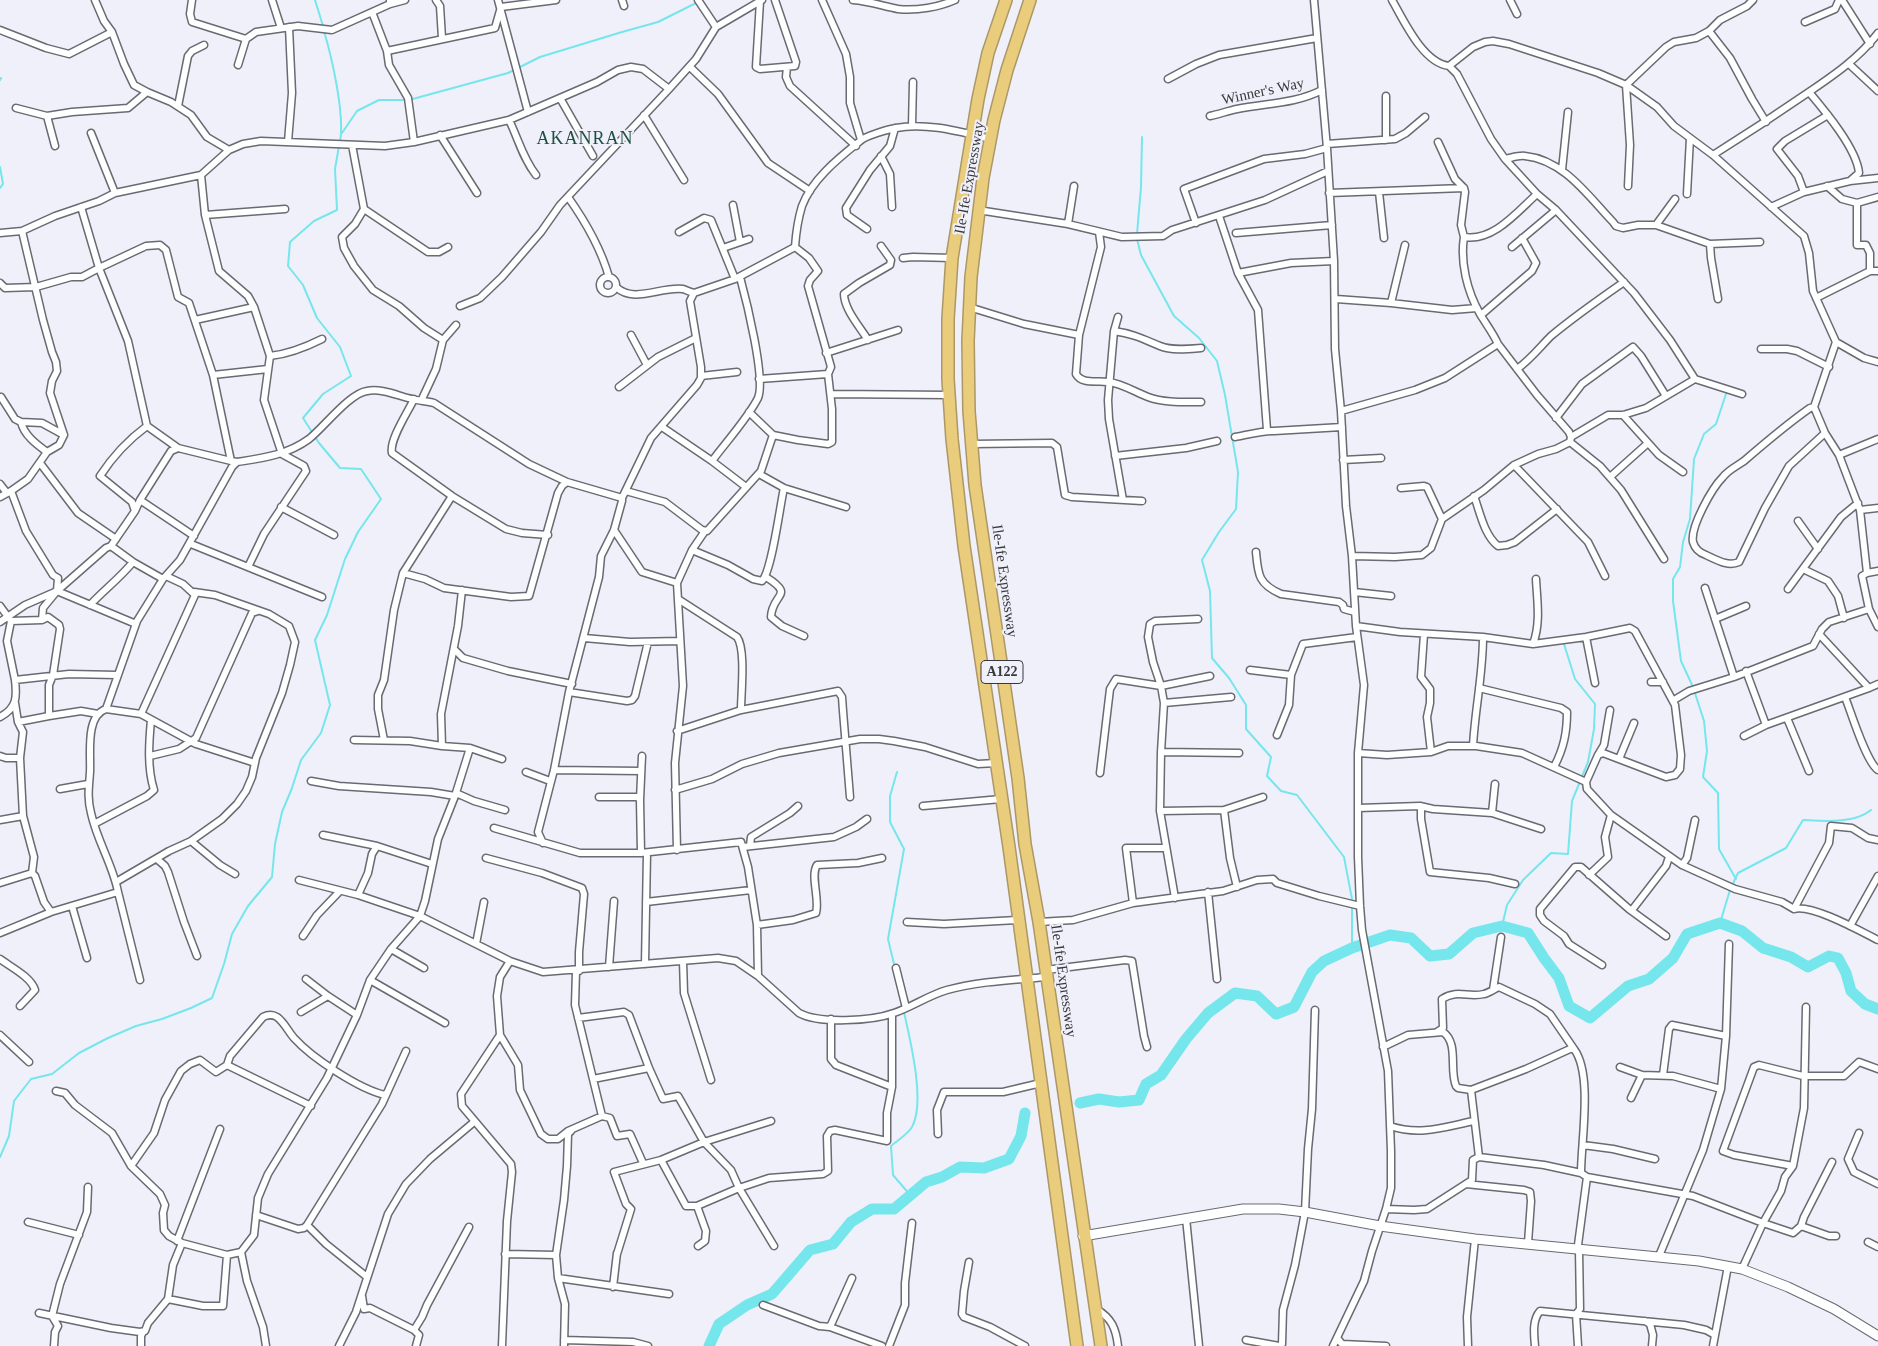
<!DOCTYPE html>
<html>
<head>
<meta charset="utf-8">
<style>
	body { margin:0 }
	canvas { display:block; background:#eff0f9 }
</style>
</head>
<body>
<canvas width="1878" height="1346"></canvas>
<script>
const context = document.querySelector('canvas').getContext('2d');
context.lineJoin = 'round';
function trace(path, color, width, dash) { context.strokeStyle = color; context.lineWidth = width; context.lineCap = dash ? 'butt' : 'round'; context.setLineDash(dash || []); context.stroke(path); }
function write(font, color, halo, rows, align = 'center') {
  context.font = font + ' "Times New Roman",serif'; context.lineWidth = 4; context.setLineDash([]); context.textBaseline = 'middle'; context.strokeStyle = halo; context.fillStyle = color; for (const [text, x, y, turn = 0] of rows) {
    context.save(); context.translate(x, y); context.rotate((+turn || 0) * Math.PI / 180); context.textAlign = isNaN(turn) ? turn : align; if (halo) context.strokeText(text, 0, 0); context.fillText(text, 0, 0); context.restore();
  }
}
trace(new Path2D(`
	M315 0 323 26
	M324 31C332 58 345 115 340 142
	M0 80 1 78
	M342 133 357 111 379 100H409L508 73 540 57 622 32 658 22 702 0
	M0 167 3 184 0 188
	M1137 234 1141 187 1142 137
	M1137 239 1141 255 1174 316 1199 338 1217 361 1225 395 1238 472 1236 509 1219 532 1202 560 1210 591 1212 658 1229 678 1246 705V729L1271 757 1267 776 1281 791 1297 795 1344 857 1352 899
	M1726 394 1716 424 1704 434 1694 459 1690 519 1683 542 1680 567 1673 579V601L1681 661 1693 687 1704 721 1707 751 1703 777 1718 793 1719 849 1736 879
	M1720 923 1730 890 1738 873 1786 848 1803 820C1824 821 1854 824 1871 810
	M1502 926 1507 905 1523 880 1551 853 1568 854 1572 801 1588 762 1594 729 1595 704 1575 679 1564 644
	M1352 948V907
	M895 968 888 939 904 849 890 822V796L897 772
	M904 1012C910 1040 925 1099 913 1125 910 1133 898 1140 891 1146L893 1175 911 1196
	M0 1157 9 1136 14 1101 31 1079 52 1074 79 1053 108 1038 136 1026 162 1019 191 1008 212 998 224 964 232 934 248 906 272 877 275 844 282 812 292 788 301 760 321 733 330 705 315 640 327 615 345 559 358 532 381 499 361 469 340 468 319 443 303 418 323 394 351 376 340 347 317 318 303 285 288 266 290 242 314 221 337 210 335 169 339 146`), '#76e6ed', 2);
trace(new Path2D(`
	M1080 1103 1099 1099 1119 1102 1139 1100 1146 1084 1161 1075 1186 1039 1208 1013 1235 993 1257 996 1276 1014 1294 1007 1312 972 1324 961 1352 948 1390 935 1411 938 1430 956 1449 954 1473 933 1502 926 1528 933 1544 958 1559 978 1569 1006 1590 1018 1628 986 1649 979 1673 958 1687 934 1720 923 1742 931 1763 948 1791 957 1808 967 1829 956 1838 958 1846 973 1851 991 1865 1004 1878 1009
	M709 1346 719 1324 747 1305 772 1294 810 1250 833 1244 851 1222 872 1209H894L926 1182 942 1177 960 1167 984 1168 1009 1159 1021 1136 1025 1113`), '#76e6ed', 11);
const street = new Path2D(`
	M95 0 104 21 112 32 124 64 134 85 147 92 171 102 191 115 207 137 229 150
	M192 0 190 14 192 22 246 39
	M272 0 281 28
	M436 0 440 6 442 38
	M498 0 528 112
	M622 0 624 6
	M698 0 716 27
	M822 0 846 54 850 77V103L861 140
	M853 0C868 1 883 6 898 9 917 11 939 7 955 0
	M1314 0 1327 148 1334 261 1335 349 1341 411 1346 506 1352 556 1356 626 1364 685 1358 753V857L1360 906 1362 930 1388 1071 1391 1151V1188L1386 1209 1372 1251 1364 1281 1333 1346
	M1392 0C1404 21 1423 63 1449 66L1473 47 1485 42 1493 41 1509 44 1598 73 1626 85 1657 107 1674 126 1713 155 1804 236 1809 253 1813 291 1836 342 1814 407 1825 433 1839 455 1860 510 1867 573 1862 576 1869 609 1878 627
	M1510 0 1517 14
	M1842 0 1870 44
	M760 1 756 67 760 69 795 66 796 62 775 0
	M390 4 405 0
	M501 7 556 0
	M372 12 387 51 389 65 408 98 414 142
	M1805 22 1835 9 1839 0
	M0 30 46 48 69 54 112 32
	M1709 31 1730 58 1752 99 1766 122
	M387 51 495 28 501 7
	M1849 64 1878 91
	M238 65 246 39 256 32 298 26 332 30 390 4V0
	M1449 66 1457 74 1491 139 1505 159 1537 194 1556 210 1634 293 1670 340 1695 379 1742 394
	M690 67 718 94 768 163 810 191
	M787 67 786 77 790 86 856 146
	M1168 79 1196 64 1219 55 1317 38
	M1809 92C1825 111 1857 149 1859 173L1851 180
	M560 98 593 156
	M178 106 188 56 192 51 204 45
	M16 108 47 116 72 112 128 108 147 92
	M644 115 684 180
	M47 116 55 146
	M1210 116C1219 114 1228 111 1237 109 1266 103 1295 104 1322 90
	M509 120C518 138 523 159 536 175
	M912 126 913 82
	M91 133 115 193
	M440 135 477 193
	M1386 140V96
	M288 142 292 93 289 27
	M1438 142 1455 179 1464 188 1465 192 1461 225 1464 237C1493 242 1517 212 1537 194
	M1327 144 1395 139 1406 133 1425 117
	M352 145 364 209 355 224 342 237 344 248 354 266 373 290 399 306 424 328 443 340
	M1713 155C1745 135 1777 114 1809 92 1834 75 1859 58 1878 33
	M881 156 890 174 892 207
	M1505 159C1511 158 1519 155 1525 156 1564 160 1588 196 1613 222L1616 226 1623 228 1638 225H1656L1710 244 1760 242
	M1562 170 1568 112
	M201 175 205 215 219 271 248 296 254 307 270 356 264 400 282 454 304 466 306 471 264 534 248 567
	M1628 186 1630 145 1626 85 1666 47 1674 42 1696 38 1709 31 1720 20 1747 6 1753 0
	M1379 192 1384 238
	M1804 192 1798 176 1777 149 1785 141 1828 115
	M1329 193 1464 188
	M1687 194 1690 138
	M568 197C585 221 601 249 609 277
	M1857 203 1878 197
	M733 205 740 242
	M81 207 99 268 128 341 147 426 178 448 231 461
	M1771 207 1804 192 1850 181 1878 178
	M364 209 428 252H439L448 247
	M978 210 1068 224 1122 237 1163 236 1172 230 1265 200 1328 171
	M205 215 285 209
	M1219 216 1238 273 1258 310 1267 430
	M1196 223 1184 189 1264 159 1305 154 1327 148
	M1068 224 1074 186
	M1656 225 1675 199
	M867 229 847 215 846 208 870 170 890 146 895 128
	M679 232 704 218 711 220 735 279
	M1099 232 1101 247 1079 335 1076 374C1082 385 1098 380 1108 382 1121 383 1135 392 1148 397 1164 403 1183 402 1201 402
	M0 233 22 231 55 216 99 201 115 193 201 175 229 150 243 144 261 141 385 146 414 142 509 120 597 82 618 70 631 67 643 69 669 89 696 59 716 27 762 0
	M1236 233 1332 225
	M1464 237C1460 262 1467 291 1480 314 1486 324 1493 333 1498 344
	M1710 244 1711 258 1718 299
	M795 247 809 258 818 271 810 280 808 286 831 367 828 374
	M1512 247 1556 210
	M723 248 749 239
	M903 258 913 257 952 258
	M1870 271H1878
	M1238 273 1291 263 1334 261
	M600 285a8 8 0 1 1 16 0a8 8 0 1 1-16 0Z
	M0 283 5 288 36 287 71 277H82L99 268 146 246 160 245 166 250 178 297 189 303 213 375 231 461 237 462
	M616 287C634 304 661 286 683 289 686 290 690 292 694 293
	M1816 298 1870 271V253L1866 245H1857V203L1842 199 1827 186
	M1336 299 1391 303 1452 310 1477 308
	M1391 303 1405 245
	M460 306 480 298 502 277 541 232 560 205 669 89
	M969 307 1024 324 1079 335
	M1481 315 1532 271 1536 263 1522 238
	M1118 317 1114 331 1108 400 1109 419 1123 500
	M195 320 254 307
	M1114 331C1134 334 1143 339 1160 346 1172 351 1189 349 1201 348
	M631 335 647 365
	M868 340C860 327 844 309 844 294L859 283 890 265 891 260 881 246
	M1836 342 1864 358 1878 362
	M1761 349H1787L1797 351 1829 367
	M826 353 898 330
	M270 356C289 354 304 348 322 339
	M1517 369C1530 360 1540 347 1551 336 1575 316 1598 300 1624 282
	M213 375 268 369
	M701 376 737 372
	M759 379 828 374
	M619 387 658 357 696 338
	M831 394 949 395
	M1 397 15 419 21 422 42 423 64 435
	M414 399C408 412 389 440 392 453L452 496 506 529 522 533 548 535
	M422 399 436 369 443 340 456 325
	M1814 407 1810 408C1787 424 1766 442 1744 461 1737 466 1728 470 1723 477 1712 488 1690 527 1693 542 1695 549 1700 553 1706 555 1717 560 1728 567 1739 562L1765 508 1789 466 1825 433
	M1341 411 1415 390 1445 378 1498 344 1537 395 1569 432 1571 437 1570 442 1600 466 1621 490 1664 559
	M749 412 773 435 798 440 828 444 832 442V409L828 374
	M1623 415 1659 455 1683 472
	M1556 418 1582 384 1633 347 1641 356 1666 396
	M21 422C24 435 36 444 47 452
	M662 427 712 461 746 487
	M1235 437C1246 435 1266 430 1274 431L1342 427
	M1571 437 1608 415H1623L1646 408 1695 379
	M972 444 1052 443 1057 447 1065 495 1072 497 1142 501
	M1839 455 1878 439
	M1115 456 1186 448 1217 441
	M1343 460 1381 458
	M712 461C726 442 748 418 758 398 766 379 746 299 740 277
	M40 463 78 513 116 539
	M1514 465 1588 542 1605 576
	M759 474 784 488 846 507
	M1610 477 1648 443
	M0 484 7 493
	M1401 488 1424 486 1427 487 1442 519
	M11 491 26 531 53 575 58 578 57 591
	M626 491 665 502 702 530 707 531 761 471 773 435
	M1474 496C1480 512 1484 535 1498 546L1507 545 1515 542 1557 509
	M0 497 11 491 28 479 47 452 59 445 64 435 50 393 52 381 57 371 56 362 52 352 43 320 22 231
	M140 500 194 536
	M281 507 334 535
	M1860 510 1878 508
	M135 511 132 502 100 476C113 456 128 440 147 426
	M1798 521 1818 549
	M614 530 642 572 677 583
	M191 544 322 597
	M111 546 133 562 163 579
	M692 550 728 565 753 579 762 581C772 571 780 505 784 488
	M1256 552C1258 574 1258 584 1281 594L1339 602 1343 605 1344 609 1355 612
	M1352 556 1395 557 1422 555 1431 548 1442 519 1484 490 1514 465 1538 454 1556 449 1570 442
	M1803 569 1828 581 1838 596 1844 618
	M403 573 425 579 444 588 511 597 529 596 558 493 562 486 567 482
	M1867 573 1878 571
	M766 577C796 596 772 593 771 617L782 626 804 636
	M1705 588 1734 677
	M1788 589 1841 517 1858 503
	M1354 592 1391 596
	M678 599 737 637C746 649 741 693 741 710
	M90 605C104 590 120 578 133 562
	M0 606 11 621 7 641 15 680
	M1715 619 1746 606
	M42 620 43 608 57 591 106 548 111 546 135 511 140 500 171 451 178 448
	M11 621 42 620 48 617 59 625 60 629 53 675 49 685V716L18 722
	M0 622 25 605 57 591 136 624
	M1356 626 1400 632 1483 637 1533 644 1586 637 1630 628 1635 631 1675 705 1681 755 1680 769 1675 775 1666 777 1603 753 1598 755 1586 782
	M1424 634 1421 677 1430 689V703L1427 717 1431 752
	M1819 634 1869 688 1878 684
	M1586 637 1595 683
	M584 638 630 642 680 641
	M1533 644C1541 623 1537 600 1536 579
	M454 649 463 658 508 671 572 684
	M1250 670 1291 675
	M1746 671 1766 725
	M1651 682H1663
	M1479 688 1561 708 1567 712C1567 732 1564 748 1554 767
	M569 692 627 701 632 700 635 696 648 642
	M1845 697C1851 712 1866 762 1878 770
	M1674 700 1689 691 1734 677 1813 646 1822 629 1829 622 1869 609
	M15 703 18 722 23 732 20 758 23 816 34 857 32 873
	M1164 703 1231 697
	M106 709 141 714 196 744 255 763
	M141 714 195 595 183 584 166 576
	M49 716 81 711 98 714
	M0 717C17 708 17 697 15 680L69 674 117 675
	M1787 718 1809 771
	M677 731 741 710 838 691 842 697 843 711 850 797
	M1277 735 1289 705 1291 675 1303 644 1357 637
	M1744 736 1766 725 1869 688
	M354 740 410 741 442 746 470 748 502 759
	M384 740 378 709V695L384 680 394 610 403 573 452 496
	M442 746 441 714 458 626 462 590
	M1473 746C1475 709 1483 674 1483 637
	M1161 752 1239 753
	M1358 753 1387 755 1431 752 1448 746H1476L1522 753 1586 782 1587 789 1611 815 1682 865 1735 889 1782 902 1794 909C1812 904 1860 931 1878 940
	M1598 755 1604 745 1610 710
	M0 756 6 758H20
	M150 756 179 749 196 738 252 613 258 611
	M1619 759 1634 723
	M554 770 641 771
	M526 772 550 781
	M1100 773 1110 689 1116 679 1161 686 1210 676
	M311 781 339 786 431 792 455 796
	M60 789 88 784
	M675 790 712 779 742 764 779 753 860 739H879L894 741 925 747 978 764 996 763
	M456 793 474 801 505 810
	M599 797H638L640 800 641 853
	M640 800 642 756
	M923 806 1001 799
	M1421 807V819L1430 872 1489 878 1515 884
	M1358 808 1420 806 1433 809 1492 813 1541 829
	M1224 810 1230 858 1237 887
	M1160 811 1224 810 1263 797
	M1492 813 1495 784
	M0 820 23 816
	M94 824 147 796 154 790C147 768 149 742 151 720
	M494 828 580 853H641L741 842 748 867 757 925 758 976
	M323 835 377 846
	M191 841 220 865 235 874
	M543 843 538 832 554 770 569 692 599 577 601 556 614 530 622 501V498
	M750 846 751 837 790 813 798 806
	M743 847 834 837 856 827 867 819
	M677 850 675 763 683 686 677 583 692 550 705 531
	M486 858 542 873 582 888 584 894 579 952V971
	M157 859 165 866 168 872 184 922 197 956
	M1682 865 1687 858 1695 820
	M1589 875 1608 857 1605 837 1611 815
	M299 880 358 895 420 916 510 961 543 972 718 958 736 961 758 976 799 1013C819 1024 872 1021 894 1013 912 1007 929 995 947 990 980 981 1013 980 1046 977
	M116 882 169 851 191 841 222 819 237 804 246 791 252 777 256 758 282 693 290 665 295 642 289 626 269 614 215 595 194 592
	M0 883 32 873 35 876 44 902 51 912 118 892C113 865 97 841 91 813 87 797 89 787 90 772 91 754 85 716 106 709L137 621 163 579 180 560 232 467 237 462C263 458 287 455 309 439 324 427 350 393 367 391 382 388 398 396 412 399 419 401 427 401 434 403L529 464 567 482 622 498 651 438 697 385 701 378V367L690 301 694 293 735 279 795 247C796 233 798 219 802 206 812 179 839 158 860 141 865 136 889 129 896 128 926 122 961 132 991 139
	M118 892 140 980
	M1208 892 1217 979
	M358 895 368 873 372 854 377 846 432 864
	M1175 898 1160 811 1161 752 1164 703 1161 686 1153 662 1148 637 1150 624 1155 621 1198 619
	M646 902 751 890
	M1133 903 1126 848H1166
	M72 906 87 958
	M1794 909 1829 843 1831 826 1852 828 1868 838 1878 840
	M1632 910 1666 866 1669 857
	M907 922 944 924 1017 920
	M1039 922 1073 920 1133 903 1223 891 1257 880 1273 879 1277 883 1319 896 1360 906
	M757 925 793 920 816 913C820 899 810 876 817 865L858 863 882 858
	M1850 926 1878 876
	M0 933 51 912
	M303 936 317 915 339 892
	M476 944 484 902
	M391 949 424 968
	M0 959C11 967 31 977 35 990L20 1006
	M683 961 684 993 711 1080
	M645 964 647 853
	M1602 965 1569 944 1564 936 1544 921 1540 915V909L1575 867H1581L1629 909 1666 936
	M609 967 614 901
	M896 968 906 1008
	M1046 970 1125 960 1132 961 1144 1036 1147 1047
	M306 979 328 996 357 1015
	M370 980 445 1023
	M1493 990 1501 937
	M301 1012 328 996
	M578 1018 624 1012 629 1015 649 1068 663 1099 678 1096 704 1142 731 1170 739 1188 774 1246
	M831 1019V1059L836 1065 892 1087
	M1437 1032 1443 1028 1442 999C1458 989 1468 998 1484 994 1489 993 1494 989 1499 987L1535 1004 1550 1014 1574 1049
	M0 1035 29 1062
	M500 1035 518 1065 520 1090 541 1134 548 1139H558L568 1131 602 1116 575 1005 576 971
	M1383 1047 1408 1035 1443 1032C1459 1043 1449 1070 1456 1086L1458 1088 1471 1090 1526 1069 1570 1049H1574C1593 1074 1581 1142 1581 1173
	M227 1065 311 1106
	M1620 1067 1642 1075 1673 1076 1721 1089
	M1663 1075 1669 1029 1672 1025 1726 1036
	M593 1079 649 1068
	M1471 1090 1479 1157 1544 1165 1581 1173 1587 1177 1578 1245 1579 1250 1580 1309 1576 1314 1578 1346
	M56 1091 65 1093 75 1105 112 1133 131 1166 160 1194 165 1205 163 1213 164 1230 169 1236 182 1243 227 1255 241 1252 254 1235 258 1198 268 1174 327 1078 357 1015 370 980 391 949 420 916 425 901 438 839 455 796 470 748
	M1631 1098 1642 1075
	M602 1116 610 1118 617 1136 630 1134 643 1163
	M1390 1126C1420 1136 1444 1127 1474 1121
	M1859 1133 1848 1159 1854 1172 1878 1184
	M938 1134 937 1110 944 1092H1003L1041 1083
	M1583 1145 1613 1149 1655 1159
	M661 1160 686 1206H697L706 1231 705 1241 698 1246
	M131 1166 154 1133 165 1100 181 1071 190 1064 200 1060 216 1072 227 1065 230 1056 263 1017C267 1015 272 1014 277 1017 284 1022 288 1031 294 1038 312 1058 359 1089 385 1095
	M1793 1166 1734 1155 1723 1151 1754 1067 1759 1065 1803 1076H1844L1859 1062 1878 1069
	M1587 1177 1693 1196 1763 1223 1793 1233 1801 1226 1804 1217 1832 1162
	M1466 1184 1524 1190 1530 1192 1531 1201 1528 1243
	M697 1206 739 1188 769 1178 823 1174 828 1171 827 1136 830 1131 835 1130 887 1141V1113L892 1087V1014
	M1386 1209 1414 1210 1427 1209 1472 1180 1473 1160 1479 1157
	M256 1215 298 1229 304 1228 307 1225 382 1104 406 1051
	M1186 1218 1199 1346
	M28 1222 79 1235
	M307 1225 326 1244 367 1277
	M1801 1226 1829 1236H1836
	M177 1241 220 1129
	M1868 1242 1878 1247
	M241 1252 247 1281 263 1327 266 1346
	M505 1254 556 1255
	M617 1254 631 1209 626 1204 614 1172 661 1160 704 1142 771 1121
	M1659 1256 1703 1150 1721 1089 1726 1036 1729 944
	M969 1262 964 1291 962 1314 964 1317 990 1327 1025 1346
	M1742 1269 1763 1223 1781 1191 1785 1177 1793 1166 1804 1108 1806 1007
	M558 1278 669 1294
	M613 1287 617 1253
	M362 1296 364 1309 370 1308 414 1330
	M168 1299 203 1306H223L227 1255
	M763 1305 819 1326 830 1327 882 1346
	M1096 1309C1112 1318 1116 1329 1118 1346
	M39 1313 111 1328 140 1332 145 1331 148 1323 168 1299 173 1265 182 1243
	M1645 1321 1650 1324 1653 1335 1652 1346
	M830 1327 852 1278
	M1337 1338 1342 1344 1386 1346
	M564 1340 633 1342 648 1346
	M1246 1340 1279 1346
	M54 1346 55 1332 58 1326 52 1316 60 1284 87 1212 88 1187
	M141 1346V1336L143 1332
	M339 1346 356 1312 388 1214 406 1184 430 1159 474 1122
	M416 1346 419 1335 414 1330 422 1317 427 1305 469 1227
	M502 1346 507 1221 512 1172 511 1164 462 1106 461 1094 500 1035 497 996 500 977 510 961
	M564 1346 565 1304 558 1278 556 1255 564 1200 567 1166 568 1134 571 1131
	M889 1346 905 1305V1283L912 1223
	M1281 1346 1282 1344 1283 1310 1295 1265 1305 1212 1308 1149 1312 1109 1315 1010
	M1468 1346 1467 1317 1475 1239
	M1535 1346C1534 1335 1532 1320 1540 1311L1684 1325 1706 1330 1715 1335
	M1713 1346 1728 1266`);
const secondary = new Path2D(`
	M1083 1236 1243 1209H1279L1305 1212 1380 1226 1475 1239 1699 1261 1742 1269 1788 1287 1834 1309 1878 1336`);
const highway = new Path2D(`
	M1006 0 988 53 978 99 952 258 948 319V379L952 439 964 546 1009 847 1077 1346
	M1030 0 1007 70 994 120 983 178 971 277 968 341 969 411 975 485 1018 778 1025 844 1039 922 1101 1346`);
trace(street, '#696a72', 9);
trace(secondary, '#696a72', 11);
trace(highway, '#ac9866', 14);
trace(street, '#fff', 6);
trace(secondary, '#fff', 9);
trace(highway, '#eacc7d', 11);
for (const [x, y, w] of [
	[1002,672,42]
]) { const box = new Path2D(); box.roundRect(x - w / 2, y - 11.5, w, 23, 4); context.fillStyle = '#eff0f9'; context.fill(box); trace(box, '#38383c', 1); }
write('bold 14px', '#38383c', null, [
	["A122",1002,672]
]);
write('15px', '#38383c', '#eff0f9', [
	["Winner's Way",1263,92,-12],
	["Ile-Ife Expressway",970,178,-80],
	["Ile-Ife Expressway",1004,581,82],
	["Ile-Ife Expressway",1063,981,82]
]);
context.letterSpacing = '1px';
write('18px', '#1d5041', '#eff0f9', [
	["AKANRAN",585,139]
]);
context.letterSpacing = '0px';
</script>
</body>
</html>
